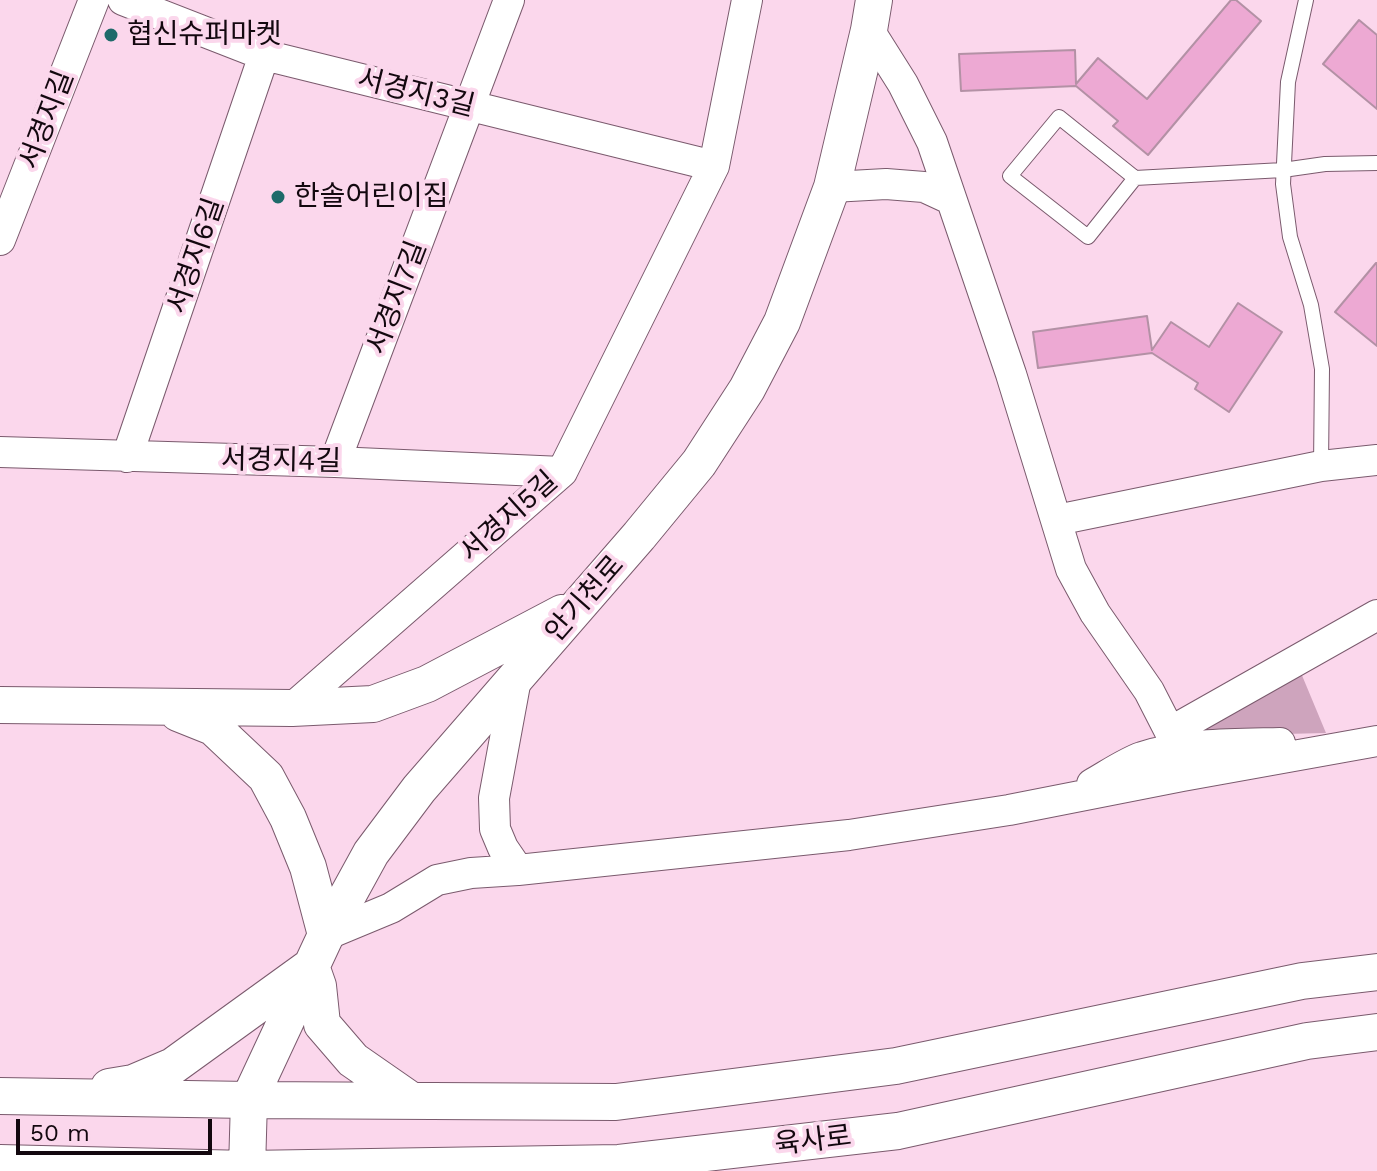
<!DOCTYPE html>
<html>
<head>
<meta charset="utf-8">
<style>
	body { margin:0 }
	#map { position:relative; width:1377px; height:1171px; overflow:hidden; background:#fbd7ec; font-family:"Work Sans",sans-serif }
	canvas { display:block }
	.scale { position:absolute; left:16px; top:1119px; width:196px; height:36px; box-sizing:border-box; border:4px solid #13080f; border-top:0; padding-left:10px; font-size:24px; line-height:28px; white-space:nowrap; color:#13080f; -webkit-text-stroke:6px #fbd7ec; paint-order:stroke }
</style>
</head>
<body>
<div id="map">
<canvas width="1377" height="1171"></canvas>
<div class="scale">50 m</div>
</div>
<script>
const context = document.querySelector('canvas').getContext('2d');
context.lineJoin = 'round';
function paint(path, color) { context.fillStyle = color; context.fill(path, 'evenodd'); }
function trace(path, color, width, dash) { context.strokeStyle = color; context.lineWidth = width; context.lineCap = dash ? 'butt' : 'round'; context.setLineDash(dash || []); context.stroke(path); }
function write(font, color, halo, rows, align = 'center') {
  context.font = font + ' "Work Sans","Noto Sans KR",sans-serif'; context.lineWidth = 8; context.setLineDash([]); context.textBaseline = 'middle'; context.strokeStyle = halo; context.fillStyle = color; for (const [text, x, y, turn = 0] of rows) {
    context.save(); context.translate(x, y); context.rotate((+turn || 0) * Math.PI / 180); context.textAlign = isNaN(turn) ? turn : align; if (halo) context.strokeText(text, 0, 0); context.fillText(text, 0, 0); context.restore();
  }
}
paint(new Path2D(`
	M1301 673 1326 733 1203 736 1201 727Z`), '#cea4bd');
const building = new Path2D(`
	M1231 0H1236L1261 21 1148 155 1113 126 1118 121 1076 86 961 91 959 54 1075 50 1076 84 1098 58 1147 99Z
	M1359 20 1377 35V109L1323 64Z
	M1376 263H1377V346L1335 312Z
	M1238 303 1282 332 1229 412 1195 389 1198 383 1152 353 1038 368 1033 332 1147 316 1152 350 1171 322 1209 347Z`);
paint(building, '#eda9d3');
trace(building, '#b391a5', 2);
const service = new Path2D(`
	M1306 0 1288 82 1283 184 1290 237 1311 305 1322 369 1321 466
	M1135 178 1088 237 1010 176 1059 117 1135 178 1283 170 1325 164 1377 163`);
const minor = new Path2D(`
	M123 0 264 55 714 166
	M869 30 903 84 932 142 1011 374 1071 569 1095 613 1149 691 1170 732 1173 749
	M832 187 886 184 924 187 950 199
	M0 240 94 0
	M0 452 335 462 562 472
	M127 457 264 55
	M335 462 509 0
	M1057 520 1321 466 1377 460
	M516 679 494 798 495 829 503 848 518 870
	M292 708 562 472 714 166 747 0
	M1170 732 1377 615
	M1092 784C1108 775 1125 763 1142 757 1187 743 1234 744 1280 743
	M326 935 391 908 437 880 471 873 518 870 849 835 1009 810 1182 776 1377 741`);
const tertiary = new Path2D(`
	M0 705 292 708 373 704 427 684 562 613
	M178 713 213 727 266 777 288 818 308 867 326 935
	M311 966 318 986 322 1024 353 1060 412 1101
	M109 1087 133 1083 173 1066 310 967
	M0 1096 249 1100 616 1102 896 1066 1302 981 1377 972
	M0 1163 247 1169 619 1163 898 1131 1307 1041 1377 1032
	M247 1169 249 1100 326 935 371 853 419 789 639 536 699 463 747 389 782 322 832 187 869 30 874 0`);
trace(service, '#7a5a6d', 16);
trace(minor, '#7a5a6d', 32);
trace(tertiary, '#7a5a6d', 38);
trace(service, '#fff', 14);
trace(minor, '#fff', 30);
trace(tertiary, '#fff', 36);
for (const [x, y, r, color] of [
	[111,35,8,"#1e6a6a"],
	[278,197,8,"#1e6a6a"]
]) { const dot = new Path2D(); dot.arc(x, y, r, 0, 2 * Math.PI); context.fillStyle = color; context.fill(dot); trace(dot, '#fbd7ec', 3); }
write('28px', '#13080f', '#fbd7ec', [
	["협신슈퍼마켓",127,35],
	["한솔어린이집",294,197]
], 'left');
write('28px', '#13080f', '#fbd7ec', [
	["서경지3길",416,93,14],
	["서경지길",47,120,-69],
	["서경지6길",196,256,-71],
	["서경지7길",397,298,-69],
	["서경지4길",281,461,1],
	["서경지5길",509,517,-42],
	["안기천로",585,599,-49],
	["육사로",813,1141,-7]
]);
</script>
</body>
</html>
